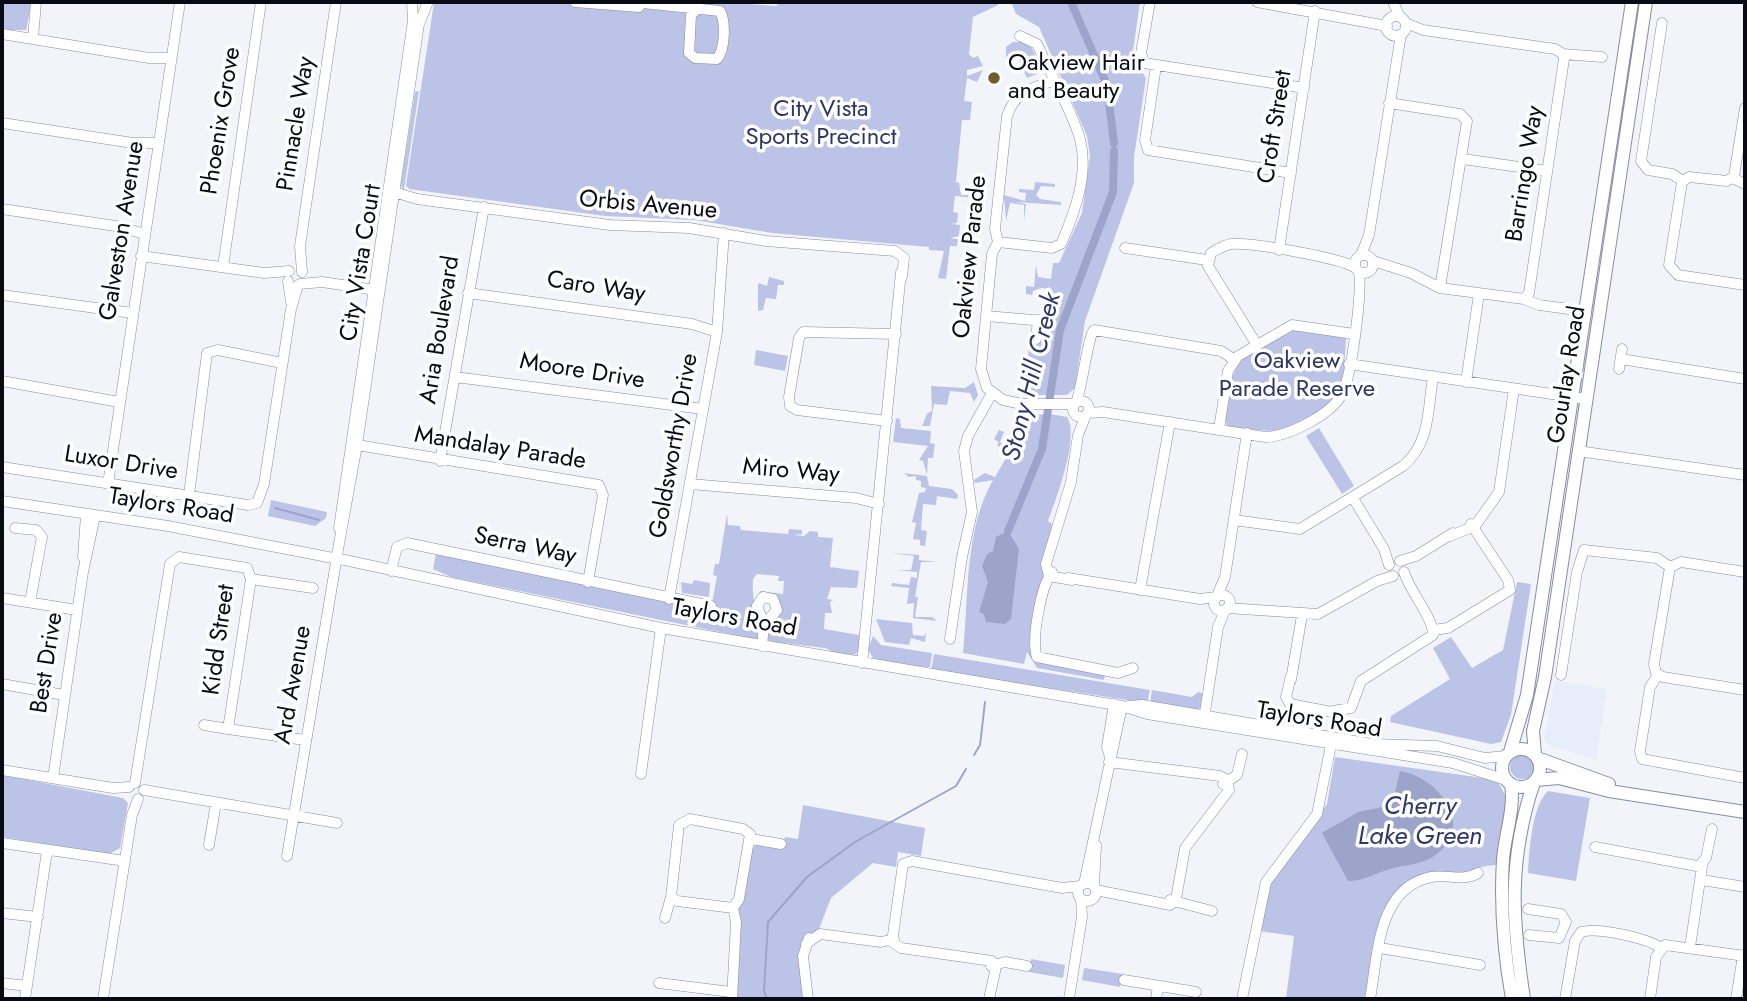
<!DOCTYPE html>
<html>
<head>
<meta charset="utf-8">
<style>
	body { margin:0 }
	#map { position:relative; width:1747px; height:1001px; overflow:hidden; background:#f3f4fa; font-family:Jost,sans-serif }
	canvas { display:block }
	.frame { position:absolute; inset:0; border:4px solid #090b14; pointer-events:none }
</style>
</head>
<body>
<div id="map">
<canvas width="1747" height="1001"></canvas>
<div class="frame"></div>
</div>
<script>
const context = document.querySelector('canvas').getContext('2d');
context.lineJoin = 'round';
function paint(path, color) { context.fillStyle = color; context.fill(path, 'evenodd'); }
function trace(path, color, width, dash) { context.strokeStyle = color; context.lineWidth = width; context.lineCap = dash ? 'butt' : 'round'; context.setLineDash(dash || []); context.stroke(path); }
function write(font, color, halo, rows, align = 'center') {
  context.font = font + ' Jost,sans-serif'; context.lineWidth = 7; context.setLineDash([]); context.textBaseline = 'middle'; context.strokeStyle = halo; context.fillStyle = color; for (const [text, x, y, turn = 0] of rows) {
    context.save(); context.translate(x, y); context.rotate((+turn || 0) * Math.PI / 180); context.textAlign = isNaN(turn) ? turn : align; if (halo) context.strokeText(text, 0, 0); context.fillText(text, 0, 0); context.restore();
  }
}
paint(new Path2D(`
	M1555 681 1607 689 1596 760 1549 745 1544 740Z`), '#e8edfb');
paint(new Path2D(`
	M2 2H32L26 30H2Z
	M432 2H722L776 6 780 2H998V5L973 17 969 54 973 58 978 56 983 66 967 70V76L983 70 977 82 967 78 964 101 972 102 970 120H962L956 182 959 183 961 195H974V198L955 196 953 212 958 213 957 223 952 224 960 225 959 236 950 238 974 242 958 240 957 246H950L946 279 938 278 944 251 929 250V247L772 233 695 220 605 216 409 189 406 185 434 3 430 6Z
	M1011 2H1140L1132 58 1146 78 1134 157V183L1085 321 1075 388 1067 395H1029L1033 360 1028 359 1029 341 1042 342 1047 314H1044L1051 289 1041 288 1033 291 1032 295 1026 294V286L1034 287 1036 265 1038 277 1051 279 1053 263H1059L1082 213 1090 156 1087 136 1039 27 1016 14Z
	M1013 42H1029L1041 68 1039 73 1027 78 1016 54 1006 58V47Z
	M419 91 404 189 403 190 401 184 415 92Z
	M1035 182 1055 184V187L1041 186 1036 195 1040 199 1061 202V205L1015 202 1026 204 1024 221V205L1010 203 1006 221 1004 195 1025 201 1026 193 1019 192V189L1034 190Z
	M769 277 784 281V285H778L776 299 766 298 763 310 758 311V283L767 286Z
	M1290 329 1346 338 1343 386 1330 405 1285 432 1229 428C1223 420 1225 412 1227 402 1235 350 1248 355 1290 329Z
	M756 350 788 356 785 371 754 365Z
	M974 382 978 395 974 402 970 393 950 391 947 405 934 404 930 426H922L927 414 932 411 931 386 965 388Z
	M1050 414 1067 417C1080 436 1056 500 1048 521L1052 524 1044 578 1038 597 1035 598 1037 601 1031 643H1028L1032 645 1031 654 1035 661 1105 675 1104 680 1037 668 1027 652 1024 664 963 653C969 596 964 531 993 480L975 483 974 480 985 473 995 477 1009 453 997 445 999 442 994 439 999 430 1004 432 1000 442 1010 450 1025 424 1026 415Z
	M896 418 900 419 901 428 931 431 930 443 935 444 933 458H928L927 475 923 461 919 460 928 446 893 442Z
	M1319 428 1354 486 1342 494 1306 436Z
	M904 473 927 476 929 486 952 489 958 495 957 499 937 496 936 505 923 504 921 530 927 531 925 546 920 545V540L913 539 916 523 912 522 919 493 925 492 926 488 921 487V481L916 480V476L909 477Z
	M271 500 327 512 326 518 315 526 268 516Z
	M727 514 728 525 740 526 741 530 788 534 789 529 802 530V534L794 535 804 536 810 531 818 532V537L833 538 830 567 859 571 857 588 831 587 827 599 833 600 830 602 832 613H825L824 629 859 635V651L854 655 836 653 825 648 766 641 765 628 780 610 760 596V591L783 594 784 581H778L779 576 757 574 753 579C751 601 760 618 759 640L451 577 433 569 436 554 711 609 717 576 713 575 715 564H719Z
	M890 553 919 555V560L937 562H921L915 597H918L915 617H932L937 621 913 618 914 603 907 604 909 588 891 586 892 583 909 585 911 577 917 578V572L896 570H911L914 556Z
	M694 580 710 583 709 597 682 593 681 582 692 584Z
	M1517 582 1531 584 1511 715 1501 742 1491 744 1390 722 1391 716 1450 679 1433 648 1451 637 1472 668 1503 650Z
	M876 619 912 623 913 635 924 636 926 632 925 642 911 638 909 645 885 642Z
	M873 636 881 645 932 653 930 667 906 666 873 658 868 649Z
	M934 654 1150 690 1147 703 931 670Z
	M1152 690 1192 697 1198 692 1204 694 1201 707 1195 712 1150 703Z
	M1510 767a12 12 0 1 1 24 0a12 12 0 1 1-24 0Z
	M1335 757 1497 780 1508 800 1502 827 1499 865C1481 865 1477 870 1462 873 1452 874 1440 871 1430 873 1375 884 1375 956 1367 999H1286L1294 936 1259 931 1268 886 1327 804Z
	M2 775 123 798 128 803 120 848 109 854 2 837Z
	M1548 791 1590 798 1576 881 1528 873C1529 852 1532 805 1548 791Z
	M803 805 925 828 921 856 898 852 896 867 873 863 831 898 819 929 805 940 804 999H734L738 912 752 849 758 843 782 847 785 837 798 839Z
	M1031 959 1065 965 1063 978 1029 972Z
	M1084 968 1123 974 1120 987 1082 980Z`), '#bbc4e7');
paint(new Path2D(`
	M1008 531 1019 549 1011 619 1005 624 986 622 984 614 979 612 988 582 982 566 987 554 993 551 996 537Z
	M1400 771C1440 777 1479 830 1431 858 1417 866 1399 865 1384 871 1371 875 1363 881 1348 881L1322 833 1358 812 1392 805Z`), '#9ca5c9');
trace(new Path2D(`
	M275 508 319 520
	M974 755 980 745 985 702
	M767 999 764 991 768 922 807 877 855 842 956 786 966 769`), '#9ca5c9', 2);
trace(new Path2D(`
	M1071 2 1107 85 1114 143
	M1008 531 1042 449 1060 330 1113 192 1114 151`), '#9ca5c9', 8);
const minor = new Path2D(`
	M575 2 639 7
	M633 2 720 11C726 22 725 50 717 59L695 58 689 53 691 15 699 7
	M1150 2 1141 53 1144 63 1304 88
	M1257 2 1387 26
	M1393 2 1400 17
	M1386 26a10 10 0 1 1 20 0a10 10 0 1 1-20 0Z
	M1662 23 1641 161 1648 170 1672 174 1683 181
	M2 34 149 58H171
	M33 39 36 2
	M1563 54 1602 57
	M1156 66 1145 140 1148 150 1291 173
	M1052 81C1030 89 1015 92 1007 116L995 229 998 242 992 254 981 369 987 388 1003 400 1022 404H1075
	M1389 103 1460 114 1467 121 1440 288
	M1745 108 1734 176 1727 181 1689 177 1682 182 1669 265 1678 275 1745 285
	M2 123 133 143H158
	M1463 159 1547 171
	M1733 178 1745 184
	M394 192 417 199 610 225 689 228 766 241 895 251 904 258 902 277
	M2 209 122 227 144 234
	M998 242 1052 248 1061 244C1075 212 1089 174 1080 139 1073 113 1049 71 1037 44L1020 36
	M1125 248 1207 260
	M1279 250 1315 11
	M1355 264a9 9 0 1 1 18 0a9 9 0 1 1-18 0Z
	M1361 255 1369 235 1401 34
	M141 256 264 273 289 271
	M1373 261 1411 273 1440 288 1524 299 1529 293 1564 59 1563 54 1555 49 1423 30 1406 23
	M223 267 261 2
	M302 272 300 246 336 2
	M288 281 291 302
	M300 284 322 282 376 290
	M468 293 692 324 717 332
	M2 295 132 313
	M1524 299 1539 305 1569 309
	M986 316 1045 321
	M1036 339 1038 320
	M1257 345 1208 266 1211 253C1218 249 1224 245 1231 244 1250 242 1342 258 1356 268
	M1621 359 1745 379
	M1349 364 1586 399
	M1619 369 1622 349
	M455 377 703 409
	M2 381 119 402
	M1466 382 1479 294
	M1073 409a8 8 0 1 1 16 0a8 8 0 1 1-16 0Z
	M1076 403C1082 388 1088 336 1094 330L1221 351 1235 360
	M1087 413 1103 412 1265 437C1288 437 1332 414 1342 394 1352 375 1362 293 1359 272
	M887 421 797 410 790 406 789 397 799 338 803 332 896 334
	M1219 429 1228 371 1238 356 1292 325 1354 334
	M357 445 599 485 603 495 588 582
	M1578 451 1745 475
	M440 461 484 207
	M2 467 248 505 257 503 264 484 291 309 298 285
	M108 484 180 2
	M690 484 856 498 879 504
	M189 495 207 353 218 350 282 363
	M1353 498 1384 549 1389 565
	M2 501 168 526 333 558
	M1234 520 1300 529 1403 466C1430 444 1428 409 1433 376
	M15 528 36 530 42 537 30 602
	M339 528 413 21 412 2
	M1450 536 1475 526 1499 492 1514 389
	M337 555 357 445 419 24 428 2
	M83 557 86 515
	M340 559 661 628 1122 706 1147 714 1453 763 1506 780
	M1400 561 1416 556 1453 533
	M391 571 397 547 407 543 711 606
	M1052 572C1041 586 1031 640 1037 657L1118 673 1133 668
	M1745 572 1681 562 1670 567 1654 664 1656 673 1663 677 1745 690
	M1068 578 1200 599 1216 597
	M251 579 313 588
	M1072 580 1049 576 1046 564 1071 482 1078 435 1086 415
	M1140 590 1170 422
	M1214 603a8 8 0 1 1 16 0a8 8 0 1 1-16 0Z
	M1217 596 1225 577 1247 433
	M2 598 77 610
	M669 599 717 332 724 233
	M1227 608 1318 614 1377 581 1393 576
	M1433 630 1448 628 1510 590 1508 580 1471 524
	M950 639 962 557 972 512 964 451 968 436 992 393
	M762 646 764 624 757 606 763 597 773 599 777 610 764 624
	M862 663 901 272
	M1561 675 1577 572 1584 550 1657 558 1670 567
	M1658 675 1650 687 1640 751 1642 759 1745 778
	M1291 676 1286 697 1290 704 1337 713
	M1291 680 1302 615
	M2 684 64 695
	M1128 706 1142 705 1372 744 1437 746 1485 758 1506 756
	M1333 711 1351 708 1361 681 1433 635C1434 619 1409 590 1404 572
	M1204 719 1218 627 1225 610
	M204 725 228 729
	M1110 757 1107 747 1114 704
	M2 770 113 788 129 787
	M641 774 661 628
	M53 778 83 572 95 516
	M135 783 170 564 179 557 247 568 251 579 228 729 305 740
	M1223 784 1237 775 1242 754
	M144 790 337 823
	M690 819 743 829 750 834 739 899 733 908 677 901 671 897 679 825Z
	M751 839 781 844
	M2 843 125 861
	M209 845 216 803
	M1595 847 1702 867 1690 947
	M287 856 336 562
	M1700 865 1706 858 1712 829
	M1702 880 1745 887
	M1078 892a9 9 0 1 1 18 0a9 9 0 1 1-18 0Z
	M1084 884 1122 706
	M1094 886 1096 845
	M1096 890 1170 905 1176 899 1185 848 1229 790 1227 780 1220 776 1109 762
	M1170 900 1212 911
	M1528 909 1561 914 1566 922 1559 938 1529 935
	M2 913 38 917
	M665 918 671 897
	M806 944 820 934 881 942 894 939
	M1380 948 1480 965
	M991 966 1005 962 1027 966
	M1124 980 1196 992
	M2 983 27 986
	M659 983 731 992
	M25 999 47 851
	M103 999 132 815 138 799
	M732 999 736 922 733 908
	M808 999 803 956 809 938
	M989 999 996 967 992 961 901 948 892 942 903 864 912 861 1062 888 1080 886
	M1069 999 1082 917 1081 899
	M1156 999 1158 986
	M1242 999 1266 882 1317 814 1331 745
	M1370 999C1378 956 1377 888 1431 877 1447 874 1464 882 1478 873
	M1565 999 1575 941 1581 932C1598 927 1647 938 1661 948
	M1650 999 1656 957 1665 945 1745 956
	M1736 999 1743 955`);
const major = new Path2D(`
	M1502 768a19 19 0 1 1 38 0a19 19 0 1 1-38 0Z
	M1510 752 1527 695 1632 2
	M1535 754 1533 731 1545 677 1646 2
	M1537 758 1609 784
	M1536 780 1559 778 1609 791 1745 812
	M1511 784C1515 809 1505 834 1503 859 1500 906 1504 953 1512 999
	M1524 999C1512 919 1508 860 1534 782`);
trace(minor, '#848ba6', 11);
trace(major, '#848ba6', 14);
trace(minor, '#fff', 10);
trace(major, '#fff', 12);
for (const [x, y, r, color] of [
	[994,78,7,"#6d5e2b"]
]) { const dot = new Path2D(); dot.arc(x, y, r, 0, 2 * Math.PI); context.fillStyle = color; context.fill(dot); trace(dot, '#fff', 2.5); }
write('24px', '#090b14', '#fff', [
	["Oakview Hair",1008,64],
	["and Beauty",1008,92]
], 'left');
write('24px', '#2d3564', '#fff', [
	["City Vista",821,110],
	["Sports Precinct",821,138],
	["Oakview",1297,362],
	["Parade Reserve",1297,390]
]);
write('24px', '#090b14', '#fff', [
	["Phoenix Grove",222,121,-81],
	["Pinnacle Way",297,124,-81],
	["Croft Street",1276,127,-81],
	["Barringo Way",1526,174,-81],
	["Orbis Avenue",648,206,5],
	["Galveston Avenue",123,231,-81],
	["Oakview Parade",971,257,-84],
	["City Vista Court",362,263,-81],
	["Caro Way",596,288,9],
	["Aria Boulevard",441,330,-81],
	["Moore Drive",582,372,9],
	["Gourlay Road",1568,375,-81],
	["Goldsworthy Drive",675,446,-80],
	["Mandalay Parade",500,449,9],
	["Luxor Drive",121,464,9],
	["Miro Way",791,472,5],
	["Taylors Road",171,507,9],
	["Serra Way",525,547,12],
	["Taylors Road",734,619,10],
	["Kidd Street",220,640,-82],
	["Best Drive",48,663,-81],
	["Ard Avenue",294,685,-80],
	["Taylors Road",1319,721,9]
]);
write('italic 26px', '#2f3867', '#fff', [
	["Stony Hill Creek",1033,377,-76],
	["Cherry",1420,808],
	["Lake Green",1420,838]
]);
</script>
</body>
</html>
